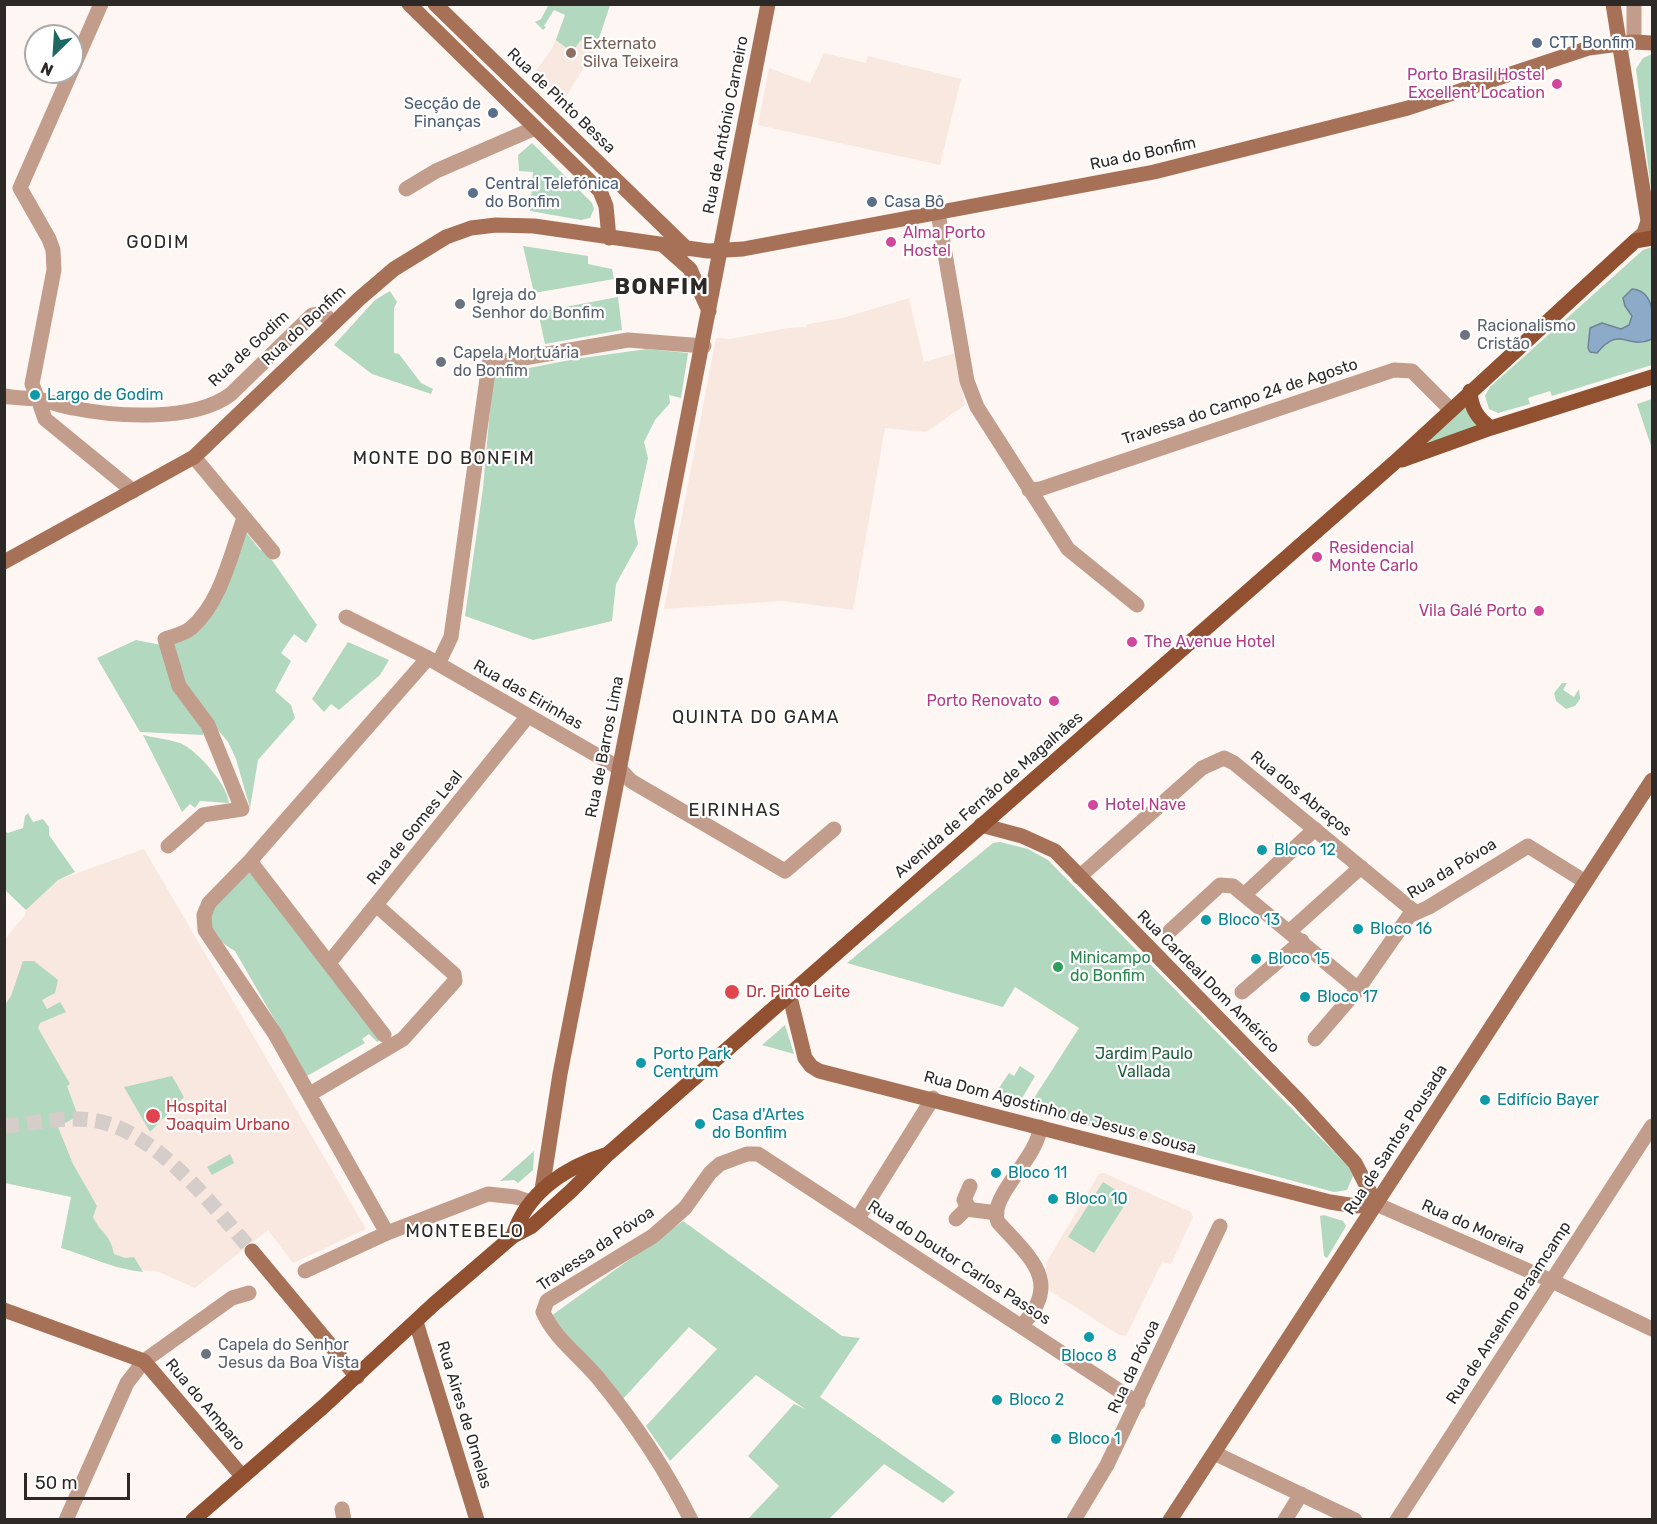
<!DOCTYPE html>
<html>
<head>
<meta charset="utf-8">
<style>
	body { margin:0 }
	#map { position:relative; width:1657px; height:1524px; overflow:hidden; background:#fef6f2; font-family:Rubik,sans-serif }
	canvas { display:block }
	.frame { position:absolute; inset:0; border:6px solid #2c2927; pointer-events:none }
	.north { position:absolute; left:24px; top:24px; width:60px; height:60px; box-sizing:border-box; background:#fff; border:2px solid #aba9a9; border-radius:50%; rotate:205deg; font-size:16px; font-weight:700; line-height:24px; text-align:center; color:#2c2927 }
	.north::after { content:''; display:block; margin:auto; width:21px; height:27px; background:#1d6863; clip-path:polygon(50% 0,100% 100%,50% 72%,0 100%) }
	.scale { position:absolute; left:24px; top:1473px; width:106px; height:27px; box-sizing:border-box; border:3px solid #2c2927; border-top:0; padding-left:8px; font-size:18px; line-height:21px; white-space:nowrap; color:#2c2927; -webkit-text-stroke:4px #fff; paint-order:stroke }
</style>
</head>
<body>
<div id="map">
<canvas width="1657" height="1524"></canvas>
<div class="frame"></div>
<div class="north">N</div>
<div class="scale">50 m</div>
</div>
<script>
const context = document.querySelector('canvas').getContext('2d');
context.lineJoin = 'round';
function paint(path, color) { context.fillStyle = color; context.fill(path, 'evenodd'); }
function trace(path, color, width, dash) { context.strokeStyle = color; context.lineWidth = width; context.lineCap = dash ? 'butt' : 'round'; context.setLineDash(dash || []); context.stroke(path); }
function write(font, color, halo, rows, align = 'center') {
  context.font = font + ' Rubik,sans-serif'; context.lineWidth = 4.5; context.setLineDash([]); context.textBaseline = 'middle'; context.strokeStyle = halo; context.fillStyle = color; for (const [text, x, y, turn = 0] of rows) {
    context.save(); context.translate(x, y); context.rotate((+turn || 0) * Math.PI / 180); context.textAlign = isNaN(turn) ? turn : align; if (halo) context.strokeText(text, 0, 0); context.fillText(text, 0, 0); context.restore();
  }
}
paint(new Path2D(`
	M569 5H610L596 48 561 104 532 76 552 49Z
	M824 53 866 63 868 56 961 79 940 165 758 125 769 68 810 83Z
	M909 298 924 362 956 353 965 405 926 432 885 428 853 610 782 601 664 609 716 338 731 339 787 328 806 327 808 324 843 318Z
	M144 849 366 1229 293 1263 268 1230 195 1288 159 1272 116 1268 100 1259 61 1248 71 1197 5 1183V939L25 915 26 910 58 880Z
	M1104 1173 1191 1212 1193 1217 1171 1264 1162 1262 1126 1336 1119 1335 1047 1289 1046 1263 1099 1174Z`), '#f8e8e0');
paint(new Path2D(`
	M549 4 610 5 597 44 584 36 572 52 556 40 565 15 554 10 544 26 546 27 543 30 535 22 541 19Z
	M1652 54V198L1636 69 1643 58Z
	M532 143 592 203 594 209 590 218 581 220 530 211 533 172 519 171 518 155Z
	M523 246 588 256V264L612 269 614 279 534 293Z
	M1652 247V365L1552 396 1550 391 1528 398 1530 404 1498 413 1489 409 1485 396 1490 387 1643 250Z
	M390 291 397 302 394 308V353L399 354 421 383 433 389 431 394 372 374 334 345 375 300Z
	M618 297 622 330 545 344 538 312Z
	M647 349 688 353 681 398 669 395 670 403 655 420 644 442 648 458 634 521 638 544 616 584 612 621 533 640 465 616 483 488 493 375 575 359Z
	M1652 399V449L1637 404Z
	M1465 405 1477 426 1410 454Z
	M246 532 260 550H265L317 625 306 643 294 634 281 653 291 661 275 691 291 705 295 718 258 760 250 808 236 759 228 742 184 689 169 641 191 632Z
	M136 640 161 645 203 730V735L140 732 97 658Z
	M348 642 389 660 380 675 339 710 331 704 324 712 312 699Z
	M1562 683H1567L1563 690 1574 697 1579 689 1580 699 1575 706 1566 709 1556 701 1554 693Z
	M143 735C155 738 168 739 180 743 197 750 228 785 229 803L200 801 195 808 190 804 182 812Z
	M28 813 33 822 43 819 49 827V835L75 872 58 880 26 910 5 890 4 831 8 833 23 828 25 816Z
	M1000 842 1028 849 1048 860 1348 1166 1353 1176 1347 1190 1334 1192 1027 1109 1079 1028 1015 987 1003 1007 847 963 993 843Z
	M250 869 290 925 382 1039 377 1042 369 1034 362 1039 365 1043 307 1076 235 951C185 922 221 898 250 869Z
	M23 961H34L58 980 55 993 42 1000 47 1009 60 1002 66 1012 40 1023 38 1028 70 1084 67 1086 78 1116 58 1127 73 1164 97 1206 93 1217C101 1234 110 1233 114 1254L125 1258 134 1257 143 1272C114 1269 88 1256 61 1248L71 1197 5 1183V1005L11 996Z
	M785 1025 794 1054 762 1045Z
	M1020 1066 1035 1076 1021 1100 995 1094 1009 1073 1014 1076Z
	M172 1076 184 1097 150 1132 124 1087Z
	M534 1151 533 1170 518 1183 514 1180 500 1181Z
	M230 1154 234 1163 212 1175 207 1167Z
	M1103 1182 1129 1198 1094 1253 1068 1237Z
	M1324 1215 1343 1221 1346 1226 1327 1258 1324 1256 1320 1216Z
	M683 1221 842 1336 860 1338 820 1397 955 1492 943 1503 884 1464 829 1519H748L779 1486 748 1456 794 1404 805 1409 756 1375 670 1461 646 1426 717 1349 689 1327 622 1400 551 1316Z`), '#b2d8bf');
const water = new Path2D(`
	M1632 289C1656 291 1653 320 1652 339 1627 351 1621 324 1597 353L1590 352 1588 348 1590 328 1602 323 1621 329 1629 325 1632 316 1625 306 1623 298Z`);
paint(water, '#8daac9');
trace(water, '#708398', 1.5);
trace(new Path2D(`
	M4 1126C33 1124 63 1116 91 1120 153 1127 214 1207 252 1251`), '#d4cdc9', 15, [15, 8]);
trace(new Path2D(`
	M101 4 20 188 49 239 53 250 54 270 32 384 38 399 45 419 133 491
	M1634 4V42
	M406 189 436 171 535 128
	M938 213 967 381 977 407 1068 549 1137 605
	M4 396C15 398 26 398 37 399 49 401 61 406 73 408 117 417 194 422 231 394L312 315 322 313 334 323
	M194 457 273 552
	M1029 490 1040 489 1394 370 1412 371 1450 409
	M346 617 428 658 619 768 631 781 785 871 834 829
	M438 664 451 637 489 364 628 340 704 346
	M168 846 203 815 242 809 208 725 179 686 165 639C174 636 184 634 191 628 221 603 231 553 244 518
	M250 861 384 1035
	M1079 877 1202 768 1224 758 1234 763 1415 912
	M1245 894 1315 829
	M1170 931 1220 885 1233 886 1358 989
	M1290 931 1361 867
	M329 963 528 716
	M1242 992 1302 941
	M1315 1039 1358 989 1409 916 1429 907 1528 846 1584 881
	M310 1094 403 1039 455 981 454 974 376 905
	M1376 1204 1552 1281 1652 1329
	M970 1209 964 1200 970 1186
	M858 1218 933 1098
	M956 1219 966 1209 997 1213
	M387 1233 275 1034 205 930 204 915 209 903 250 861 428 658
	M305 1271 387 1233 488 1194 516 1197 531 1202
	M1021 1326C1064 1282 1029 1257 998 1222 987 1197 1039 1157 1040 1127
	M1214 1453 1355 1520
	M342 1509 344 1520
	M66 1520 127 1383 144 1361 232 1298 249 1293
	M691 1520C665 1468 634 1422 598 1378 579 1355 555 1339 543 1312L547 1301 653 1236 685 1208 710 1173 720 1164 747 1154H758L1138 1403
	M1074 1520 1107 1465 1220 1226
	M1285 1520 1301 1494
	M1397 1520 1652 1126`), '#c39d8b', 15);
trace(new Path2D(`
	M409 4 600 191 606 206 609 238
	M435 4 687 249
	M1613 4 1648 221 1644 233 1635 241
	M664 246 690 269 709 311
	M4 562 194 457 359 299 394 269 446 237 471 228 496 225 534 226 708 251 743 249 1154 172 1408 108 1589 48 1634 42 1652 43
	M981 825 1022 836 1055 851 1299 1101 1355 1163 1376 1204
	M789 993 805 1058 811 1066 819 1071 1330 1202 1356 1206 1376 1204
	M542 1190 560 1074 768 4
	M252 1251 357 1377
	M4 1310 144 1361 242 1476
	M416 1322 477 1520
	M1170 1520 1652 780`), '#a77157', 15);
trace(new Path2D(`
	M1470 391C1471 408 1477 418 1491 428
	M1402 460 1491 428 1652 377
	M513 1236C527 1192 566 1167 608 1154
	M193 1520 324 1406 434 1304 513 1236 532 1226 571 1191 608 1154 1394 463 1635 241 1652 238`), '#915030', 15);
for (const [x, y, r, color] of [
	[1537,43,6,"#5c6f8a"],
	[571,53,6,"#8d6e63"],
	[1557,84,6,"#d1479c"],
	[493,113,6,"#5c6f8a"],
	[473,193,6,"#5c6f8a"],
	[872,202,6,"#5c6f8a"],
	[891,242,6,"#d1479c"],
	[460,304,6,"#6b7280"],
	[1465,335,6,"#6b7280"],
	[441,362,6,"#6b7280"],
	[35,395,6,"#0f9aa8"],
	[1317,557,6,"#d1479c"],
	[1539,611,6,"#d1479c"],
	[1132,642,6,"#d1479c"],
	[1054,701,6,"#d1479c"],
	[1093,805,6,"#d1479c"],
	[1262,850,6,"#0f9aa8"],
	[1206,920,6,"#0f9aa8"],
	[1358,929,6,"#0f9aa8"],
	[1256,959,6,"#0f9aa8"],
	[1058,967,6,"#2e9e5b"],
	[732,992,8,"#e0444e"],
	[1305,997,6,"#0f9aa8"],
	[641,1063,6,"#0f9aa8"],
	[1485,1100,6,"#0f9aa8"],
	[153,1116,8,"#e0444e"],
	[700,1124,6,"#0f9aa8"],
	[996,1173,6,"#0f9aa8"],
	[1053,1199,6,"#0f9aa8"],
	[1089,1337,6,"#0f9aa8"],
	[206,1354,6,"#6b7280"],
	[997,1400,6,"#0f9aa8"],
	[1056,1439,6,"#0f9aa8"]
]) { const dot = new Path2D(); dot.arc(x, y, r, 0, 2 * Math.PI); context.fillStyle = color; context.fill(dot); trace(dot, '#fff', 2); }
write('16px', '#4e5e75', '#fff', [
	["CTT Bonfim",1549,43],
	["Secção de",481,104,"right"],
	["Finanças",481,122,"right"],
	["Central Telefónica",485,184],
	["do Bonfim",485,202],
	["Casa Bô",884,202]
], 'left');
write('16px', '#785e54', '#fff', [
	["Externato",583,44],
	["Silva Teixeira",583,62]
], 'left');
write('16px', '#b23c85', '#fff', [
	["Porto Brasil Hostel",1545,75,"right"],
	["Excellent Location",1545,93,"right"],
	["Alma Porto",903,233],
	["Hostel",903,251],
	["Residencial",1329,548],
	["Monte Carlo",1329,566],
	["Vila Galé Porto",1527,611,"right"],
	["The Avenue Hotel",1144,642],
	["Porto Renovato",1042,701,"right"],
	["Hotel Nave",1105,805]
], 'left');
write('16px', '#2c2927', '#fff', [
	["Rua de Pinto Bessa",561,101,44],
	["Rua de António Carneiro",726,125,-79],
	["Rua do Bonfim",1143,154,-12],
	["Rua do Bonfim",304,326,-43],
	["Rua de Godim",249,349,-43],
	["Travessa do Campo 24 de Agosto",1240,402,-18],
	["Rua das Eirinhas",528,695,30],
	["Rua de Barros Lima",605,747,-79],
	["Rua dos Abraços",1301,794,39],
	["Avenida de Fernão de Magalhães",989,795,-41],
	["Rua de Gomes Leal",415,828,-51],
	["Rua da Póvoa",1452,869,-31],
	["Rua Cardeal Dom Américo",1208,982,45],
	["Rua Dom Agostinho de Jesus e Sousa",1060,1113,15],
	["Rua de Santos Pousada",1396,1140,-57],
	["Rua do Moreira",1473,1227,24],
	["Travessa da Póvoa",596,1249,-34],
	["Rua do Doutor Carlos Passos",959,1263,33],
	["Rua de Anselmo Braamcamp",1509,1313,-57],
	["Rua da Póvoa",1134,1367,-65],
	["Rua do Amparo",205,1405,50],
	["Rua Aires de Ornelas",464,1415,73]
]);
write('16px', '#5b616d', '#fff', [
	["Igreja do",472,295],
	["Senhor do Bonfim",472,313],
	["Racionalismo",1477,326],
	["Cristão",1477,344],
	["Capela Mortuária",453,353],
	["do Bonfim",453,371],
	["Capela do Senhor",218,1345],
	["Jesus da Boa Vista",218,1363]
], 'left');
write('16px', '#0d838f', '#fff', [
	["Largo de Godim",47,395],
	["Bloco 12",1274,850],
	["Bloco 13",1218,920],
	["Bloco 16",1370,929],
	["Bloco 15",1268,959],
	["Bloco 17",1317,997],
	["Porto Park",653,1054],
	["Centrum",653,1072],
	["Edifício Bayer",1497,1100],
	["Casa d'Artes",712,1115],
	["do Bonfim",712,1133],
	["Bloco 11",1008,1173],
	["Bloco 10",1065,1199],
	["Bloco 8",1089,1356,"center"],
	["Bloco 2",1009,1400],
	["Bloco 1",1068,1439]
], 'left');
write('16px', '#27864d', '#fff', [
	["Minicampo",1070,958],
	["do Bonfim",1070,976]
], 'left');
write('16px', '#be3a42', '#fff', [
	["Dr. Pinto Leite",746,992],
	["Hospital",166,1107],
	["Joaquim Urbano",166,1125]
], 'left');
write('16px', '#205f3d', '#fff', [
	["Jardim Paulo",1144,1054],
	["Vallada",1144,1072]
]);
context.letterSpacing = '1.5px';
write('18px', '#2c2927', '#fff', [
	["GODIM",158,243],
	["MONTE DO BONFIM",444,459],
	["QUINTA DO GAMA",756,718],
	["EIRINHAS",735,811],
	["MONTEBELO",465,1232]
]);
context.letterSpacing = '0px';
context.letterSpacing = '1.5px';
write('bold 22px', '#2c2927', '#fff', [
	["BONFIM",662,288]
]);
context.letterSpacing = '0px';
</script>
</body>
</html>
